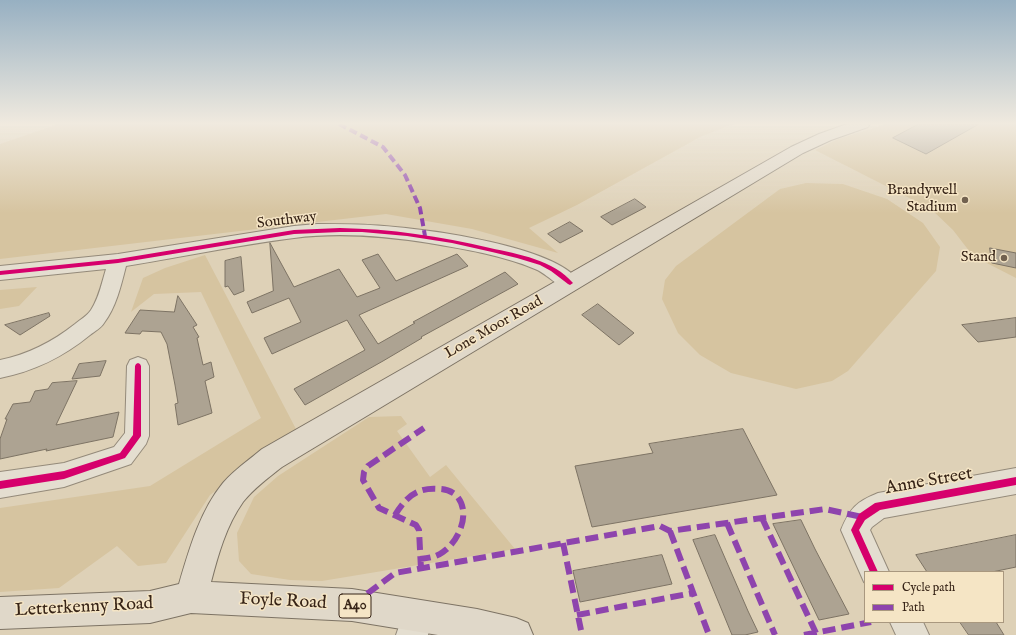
<!DOCTYPE html>
<html>
<head>
<meta charset="utf-8">
<style>
	body { margin:0 }
	#map { position:relative; width:1016px; height:635px; overflow:hidden; background:#ded1b7; font-family:"IM FELL English",serif }
	canvas { display:block }
	.legend { position:absolute; left:864px; top:571px; width:140px; height:52px; box-sizing:border-box; background:#f5e5c5; border:1px solid #a9987f; margin:0; padding:5px 7px; list-style:none; font-size:12px; color:#372417 }
	.legend li { display:flex; align-items:center; gap:8px; height:20px }
	.legend b { width:20px; border:1px solid #a9987f }
</style>
</head>
<body>
<div id="map">
<canvas width="1016" height="635"></canvas>
<ul class="legend">
<li><b style="height:5px;background:#d6006c"></b>Cycle path</li>
<li><b style="height:5px;background:#8e44ad"></b>Path</li>
</ul>
</div>
<script>
const context = document.querySelector('canvas').getContext('2d');
context.lineJoin = 'round';
function paint(path, color) { context.fillStyle = color; context.fill(path, 'evenodd'); }
function trace(path, color, width, dash) { context.strokeStyle = color; context.lineWidth = width; context.lineCap = dash ? 'butt' : 'round'; context.setLineDash(dash || []); context.stroke(path); }
function write(font, color, halo, rows, align = 'center') {
  context.font = font + ' "IM FELL English",serif'; context.lineWidth = 3; context.setLineDash([]); context.textBaseline = 'middle'; context.strokeStyle = halo; context.fillStyle = color; for (const [text, x, y, turn = 0] of rows) {
    context.save(); context.translate(x, y); context.rotate((+turn || 0) * Math.PI / 180); context.textAlign = isNaN(turn) ? turn : align; if (halo) context.strokeText(text, 0, 0); context.fillText(text, 0, 0); context.restore();
  }
}
paint(new Path2D(`
	M58 124H734L702 136 577 205 529 228 558 253 472 229 386 214 0 259V144Z
	M886 124H1016V278L973 256 953 230 931 209 815 150 838 139Z
	M806 183 843 184 887 199 923 223 940 247 936 271 848 371 832 381 796 389 731 373 700 355 678 333 662 299 665 280 676 266 780 189Z
	M205 255 296 429 210 495 166 563 138 566 117 546 59 588 0 592V508L150 486 261 418 201 292 154 294 131 312 143 278 165 268Z
	M37 287 19 306 0 309V290Z
	M401 416 407 424 397 431 430 477 446 465 515 549 322 581 290 580 251 574 239 561 237 533 254 497 278 476 369 417Z`), '#d6c4a0');
const building = new Path2D(`
	M919 124H979L926 154 893 138Z
	M635 199 646 207 612 225 601 217Z
	M570 222 583 231 560 243 548 234Z
	M270 243 294 287 339 269 357 297 380 288 362 260 378 254 396 281 457 254 468 266 359 315 378 344 415 323 413 322 505 272 518 284 421 337 422 338 383 361 305 405 294 389 365 350 347 320 272 354 264 338 301 322 289 298 252 313 247 302 273 291Z
	M990 248 1016 253V268L992 263Z
	M241 257 244 291 234 295 228 286 225 287V261Z
	M178 296 197 325 193 327 199 337 197 338 203 365 211 362 214 377 205 381 212 413 178 425 175 404 178 403 175 385 167 344 161 332 142 331 140 334 125 333 140 310 174 312Z
	M598 304 634 333 619 345 582 315Z
	M49 313 50 316 20 335 5 325Z
	M1016 318V337L978 342 962 325Z
	M106 361 100 376 72 379 79 364Z
	M77 381 56 425 119 412 113 437 46 451 47 449 0 459V439L7 419H5L13 404 30 402 35 391 48 389 52 383Z
	M743 429 777 495 592 527 575 466 653 453 649 444Z
	M801 520 815 549 849 614 819 620 773 524Z
	M715 535 748 611 758 632 745 635H732L693 540Z
	M1016 535V567L992 572H927L916 555Z
	M662 555 672 584 580 602 573 571Z
	M960 622H996L1004 635H969Z`);
paint(building, '#ada392');
trace(building, '#7d7364', 1);
const minor = new Path2D(`
	M317 224C339 224 362 224 384 226 426 229 559 246 580 283L577 288C561 293 550 275 535 269 502 255 464 249 429 243 385 236 338 232 294 238 238 245 182 257 126 266 121 286 116 307 104 323 101 328 95 331 90 335 63 357 35 371 0 378V360C29 354 52 342 75 324 81 319 87 316 91 310 99 298 102 282 106 269L0 280V266L118 254 294 226Z
	M138 357 146 360 149 366V436L146 444 131 464 64 487 0 498V472L64 463 114 447 125 433 127 366 130 360Z
	M1016 468V494L884 518 872 527 870 530 889 572H865V583L864 582 841 530C850 508 856 502 878 493Z
	M417 602 428 606 432 617 428 635H396L406 606Z
	M890 622H923L929 635H896Z`);
const major = new Path2D(`
	M847 124H870L868 127 831 140 803 153 282 467C268 478 254 488 243 502 226 526 218 555 211 582L352 589 477 609 516 618 528 623 533 635H438L352 621 191 613 150 623 0 629V597L150 591 179 584C189 550 200 511 223 483 234 470 249 460 262 449L791 147 819 134Z`);
trace(minor, '#948a7a', 2);
trace(major, '#7d7364', 2);
paint(minor, '#e4ded0');
paint(major, '#e0d8c9');
trace(new Path2D(`
	M339 124 383 147 405 175 420 208 425 236`), '#8e44ad', 4, [8, 4]);
trace(new Path2D(`
	M395 515C406 497 417 487 439 489 445 489 451 491 456 495 472 512 459 541 443 552 436 557 429 558 420 559
	M762 518 816 633
	M727 523 775 635
	M670 531 709 635
	M563 543 582 635
	M421 569 419 530 416 525 379 508 363 480 364 472 368 466 424 428
	M352 605 395 573 660 526 670 531 825 509 862 517
	M577 615 693 593
	M804 635 871 622`), '#8e44ad', 6, [13, 6]);
paint(new Path2D(`
	M340 228C391 229 440 236 490 248 518 254 554 260 573 283L570 285 568 284 551 271 540 265 517 258 492 252 452 243 407 236 362 232H340L294 234 118 263 0 275V271L118 259 294 230Z
	M138 363 140 364 141 366V436L125 458 64 479 0 489V481L64 471 120 453 133 435 135 366 136 364Z
	M1016 477V485L880 510 865 520 859 530 878 572H870L851 530 859 514 875 503Z`), '#d6006c');
const sky = context.createLinearGradient(0, 0, 0, 213);
sky.addColorStop(0, '#97b0c2');
sky.addColorStop(0.58, '#f0eadf');
sky.addColorStop(1, '#f0eadf00');
context.fillStyle = sky;
context.fillRect(0, 0, 1016, 213);
for (const [x, y, r, color] of [
	[965,200,4,"#71614f"],
	[1004,258,4,"#71614f"]
]) { const dot = new Path2D(); dot.arc(x, y, r, 0, 2 * Math.PI); context.fillStyle = color; context.fill(dot); trace(dot, '#f5e5c5', 1.5); }
for (const [x, y, w] of [
	[355,606,32]
]) { const box = new Path2D(); box.roundRect(x - w / 2, y - 12, w, 24, 3); context.fillStyle = '#f5e5c5'; context.fill(box); trace(box, '#372417', 1); }
write('bold 14px', '#372417', null, [
	["A40",355,606]
]);
write('15px', '#372417', '#f5e5c5', [
	["Brandywell",957,191],
	["Stadium",957,208],
	["Stand",996,258]
], 'right');
write('15px', '#372417', '#f5e5c5', [
	["Southway",287,221,-7],
	["Lone Moor Road",494,328,-30]
]);
write('18px', '#372417', '#f5e5c5', [
	["Anne Street",929,482,-10],
	["Foyle Road",283,602,3],
	["Letterkenny Road",84,608,-3]
]);
</script>
</body>
</html>
